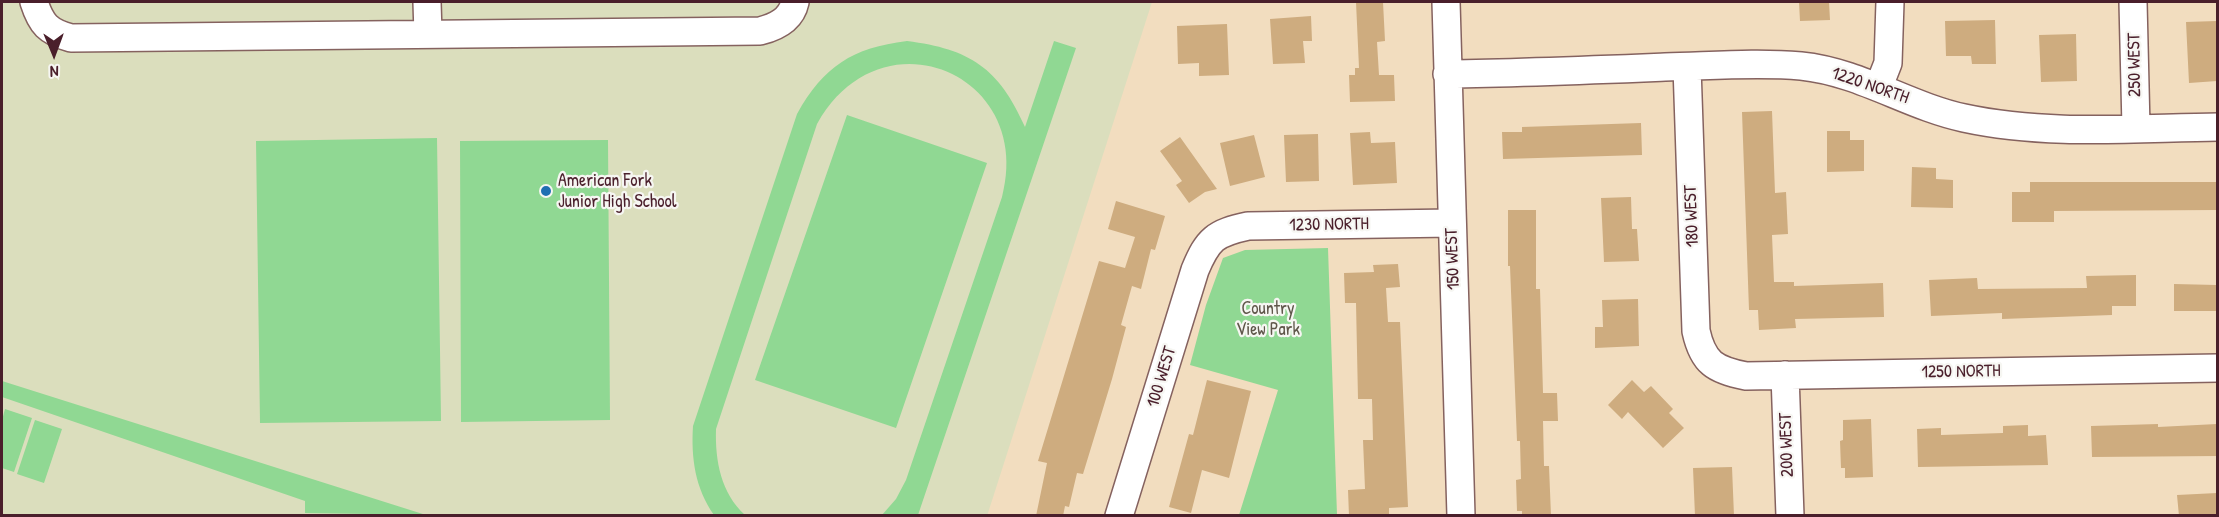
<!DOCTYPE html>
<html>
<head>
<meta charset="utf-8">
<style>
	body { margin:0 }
	#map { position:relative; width:2219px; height:517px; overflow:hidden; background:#f2ddbf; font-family:"Patrick Hand",sans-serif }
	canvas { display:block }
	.frame { position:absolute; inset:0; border:3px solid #4a1f2b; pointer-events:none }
	.north { position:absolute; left:24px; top:24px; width:60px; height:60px; -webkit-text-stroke:4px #f6f6f2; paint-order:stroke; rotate:179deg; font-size:16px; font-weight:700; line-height:24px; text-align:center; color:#4a1f2b }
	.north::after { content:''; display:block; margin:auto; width:21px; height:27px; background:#4a1f2b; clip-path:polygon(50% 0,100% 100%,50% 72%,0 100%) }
</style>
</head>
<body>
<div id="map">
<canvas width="2219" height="517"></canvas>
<div class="frame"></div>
<div class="north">N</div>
</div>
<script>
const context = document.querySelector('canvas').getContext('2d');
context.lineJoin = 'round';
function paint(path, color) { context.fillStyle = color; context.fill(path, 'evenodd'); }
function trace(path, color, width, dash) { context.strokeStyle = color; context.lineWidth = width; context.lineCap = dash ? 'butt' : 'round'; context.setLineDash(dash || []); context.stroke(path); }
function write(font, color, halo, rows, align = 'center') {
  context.font = font + ' "Patrick Hand",sans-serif'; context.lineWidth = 4.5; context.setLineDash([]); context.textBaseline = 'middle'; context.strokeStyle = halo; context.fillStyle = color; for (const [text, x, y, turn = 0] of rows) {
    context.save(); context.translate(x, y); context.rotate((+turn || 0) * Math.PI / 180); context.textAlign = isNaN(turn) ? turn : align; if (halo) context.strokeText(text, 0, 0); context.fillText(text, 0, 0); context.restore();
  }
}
paint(new Path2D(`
	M2 2H1152L987 516 2 515Z`), '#dbdebd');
paint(new Path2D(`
	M907 41C970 49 999 68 1025 127L1054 41 1076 48 918 515H882L896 499 906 480 1002 197C1035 74 881 9 817 124L716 429C715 461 721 493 745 515H714C695 488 691 458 693 426L797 114C824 66 852 48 907 41Z
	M847 115 987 163 896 428 755 380Z
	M437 138 441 421 260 423 256 141Z
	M608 140 610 420 461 422 460 141Z
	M1328 248 1337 515H1239L1278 390 1190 365 1206 305 1223 258 1245 250Z
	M2 381 426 515 305 513V501L2 397Z
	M5 409 32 418 14 472 2 468V420Z
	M35 420 62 429 44 483 17 474Z`), '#90d893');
paint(new Path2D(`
	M1356 2H1383L1385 41 1377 42 1379 75H1394L1395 101 1350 102 1349 75H1355V68H1359Z
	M1799 2H1829L1830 20 1800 21Z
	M1311 16 1312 41H1303L1305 63 1273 64 1270 19Z
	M1995 20 1996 64H1972L1971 56H1946L1945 21Z
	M2217 21V81L2189 83 2186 22Z
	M1227 24 1229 75 1199 76V63L1178 64 1177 26Z
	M2076 34 2077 81 2041 82 2039 35Z
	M1772 111 1775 193 1786 192 1788 234 1772 235 1774 282H1794V286L1883 283 1884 317 1795 319 1796 328 1759 330 1758 310H1749L1742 112Z
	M1641 123 1642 155 1503 159 1502 132H1522V127Z
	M1827 131H1850V140H1864V171L1827 172Z
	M1370 132 1371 143 1395 142 1397 183 1353 185 1350 133Z
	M1318 134 1319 181 1286 182 1284 135Z
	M1254 135 1265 177 1230 186 1220 143Z
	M1180 137 1217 189 1205 192 1189 203 1176 185 1182 181 1160 151Z
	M1912 167 1936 168V179L1953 180V208L1911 207Z
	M2030 182H2217V210L2054 211V222H2012V192H2030Z
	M1631 197 1632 229H1637L1639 261 1604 262 1601 198Z
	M1116 201 1165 216 1155 250 1151 249 1141 289 1132 286 1121 325 1126 327 1112 379 1083 474 1077 473 1069 507 1065 506 1063 516H1036L1047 463 1038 461 1099 261 1125 268 1135 237 1108 229Z
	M1508 210H1536V289H1540L1543 393H1557L1558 421H1543L1544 466H1549L1551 516H1522V511H1517L1516 480 1521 479 1520 441H1517L1510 266H1508Z
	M1398 264 1400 287 1386 288 1388 322H1400L1408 507 1389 508V516H1349L1348 490 1365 489 1363 440H1373L1372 399H1358L1356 303H1345L1344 273 1374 272 1373 265Z
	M2136 275V306H2112V315L2002 319V313L1931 316 1929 280 1977 278 1978 289 2087 288 2086 276Z
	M2174 284 2217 285V311H2174Z
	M1638 299 1639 346 1595 348V327H1603L1602 300Z
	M1207 380 1251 391 1229 478 1202 470 1191 513 1169 507 1189 434 1193 435Z
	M1632 380 1644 392 1651 386 1673 409 1669 413 1684 428 1663 448 1628 412 1622 419 1608 405Z
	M1871 419 1873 477 1845 478V468H1841L1840 441 1843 440V420Z
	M2158 424V427L2217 424V456L2092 457 2091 426Z
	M2028 425V436L2046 435 2048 465 1918 467 1917 429 1941 428V435L2003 433V426Z
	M1732 467 1734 516H1695L1693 468Z
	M2217 493V516H2179L2177 495Z`), '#ceac7f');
const minor = new Path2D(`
	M34 2C41 24 48 32 71 38L760 31C776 27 791 20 795 2
	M427 2 428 34
	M1446 2 1461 516
	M2133 2 2136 128
	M1687 67 1696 331C1703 363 1715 370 1746 376L2218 368
	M1447 74C1520 73 1592 70 1665 67 1710 66 1756 62 1801 66 1860 72 1908 106 1964 118 2047 136 2134 128 2218 127
	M1879 86 1888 63 1890 2
	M1785 375 1790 516
	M1119 516 1195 270C1208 239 1215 233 1248 226L1452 223`);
trace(minor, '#85625f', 30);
trace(minor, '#fff', 27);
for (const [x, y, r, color] of [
	[546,191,6,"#1f6fb2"]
]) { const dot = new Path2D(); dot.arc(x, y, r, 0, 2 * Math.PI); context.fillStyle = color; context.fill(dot); trace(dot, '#f6f6f2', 2); }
write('18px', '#4a1f2b', '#f6f6f2', [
	["250 WEST",2135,65,-91],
	["1220 NORTH",1870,86,19],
	["180 WEST",1692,216,-92],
	["1230 NORTH",1329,225,-1],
	["150 WEST",1453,259,-92],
	["1250 NORTH",1961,372,-1],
	["100 WEST",1162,377,-73],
	["200 WEST",1787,445,-92]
]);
write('18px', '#4a1f2b', '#f6f6f2', [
	["American Fork",558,181],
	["Junior High School",558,202]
], 'left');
write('18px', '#5f564a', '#f6f6f2', [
	["Country",1268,309],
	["View Park",1268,330]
]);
</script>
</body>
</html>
